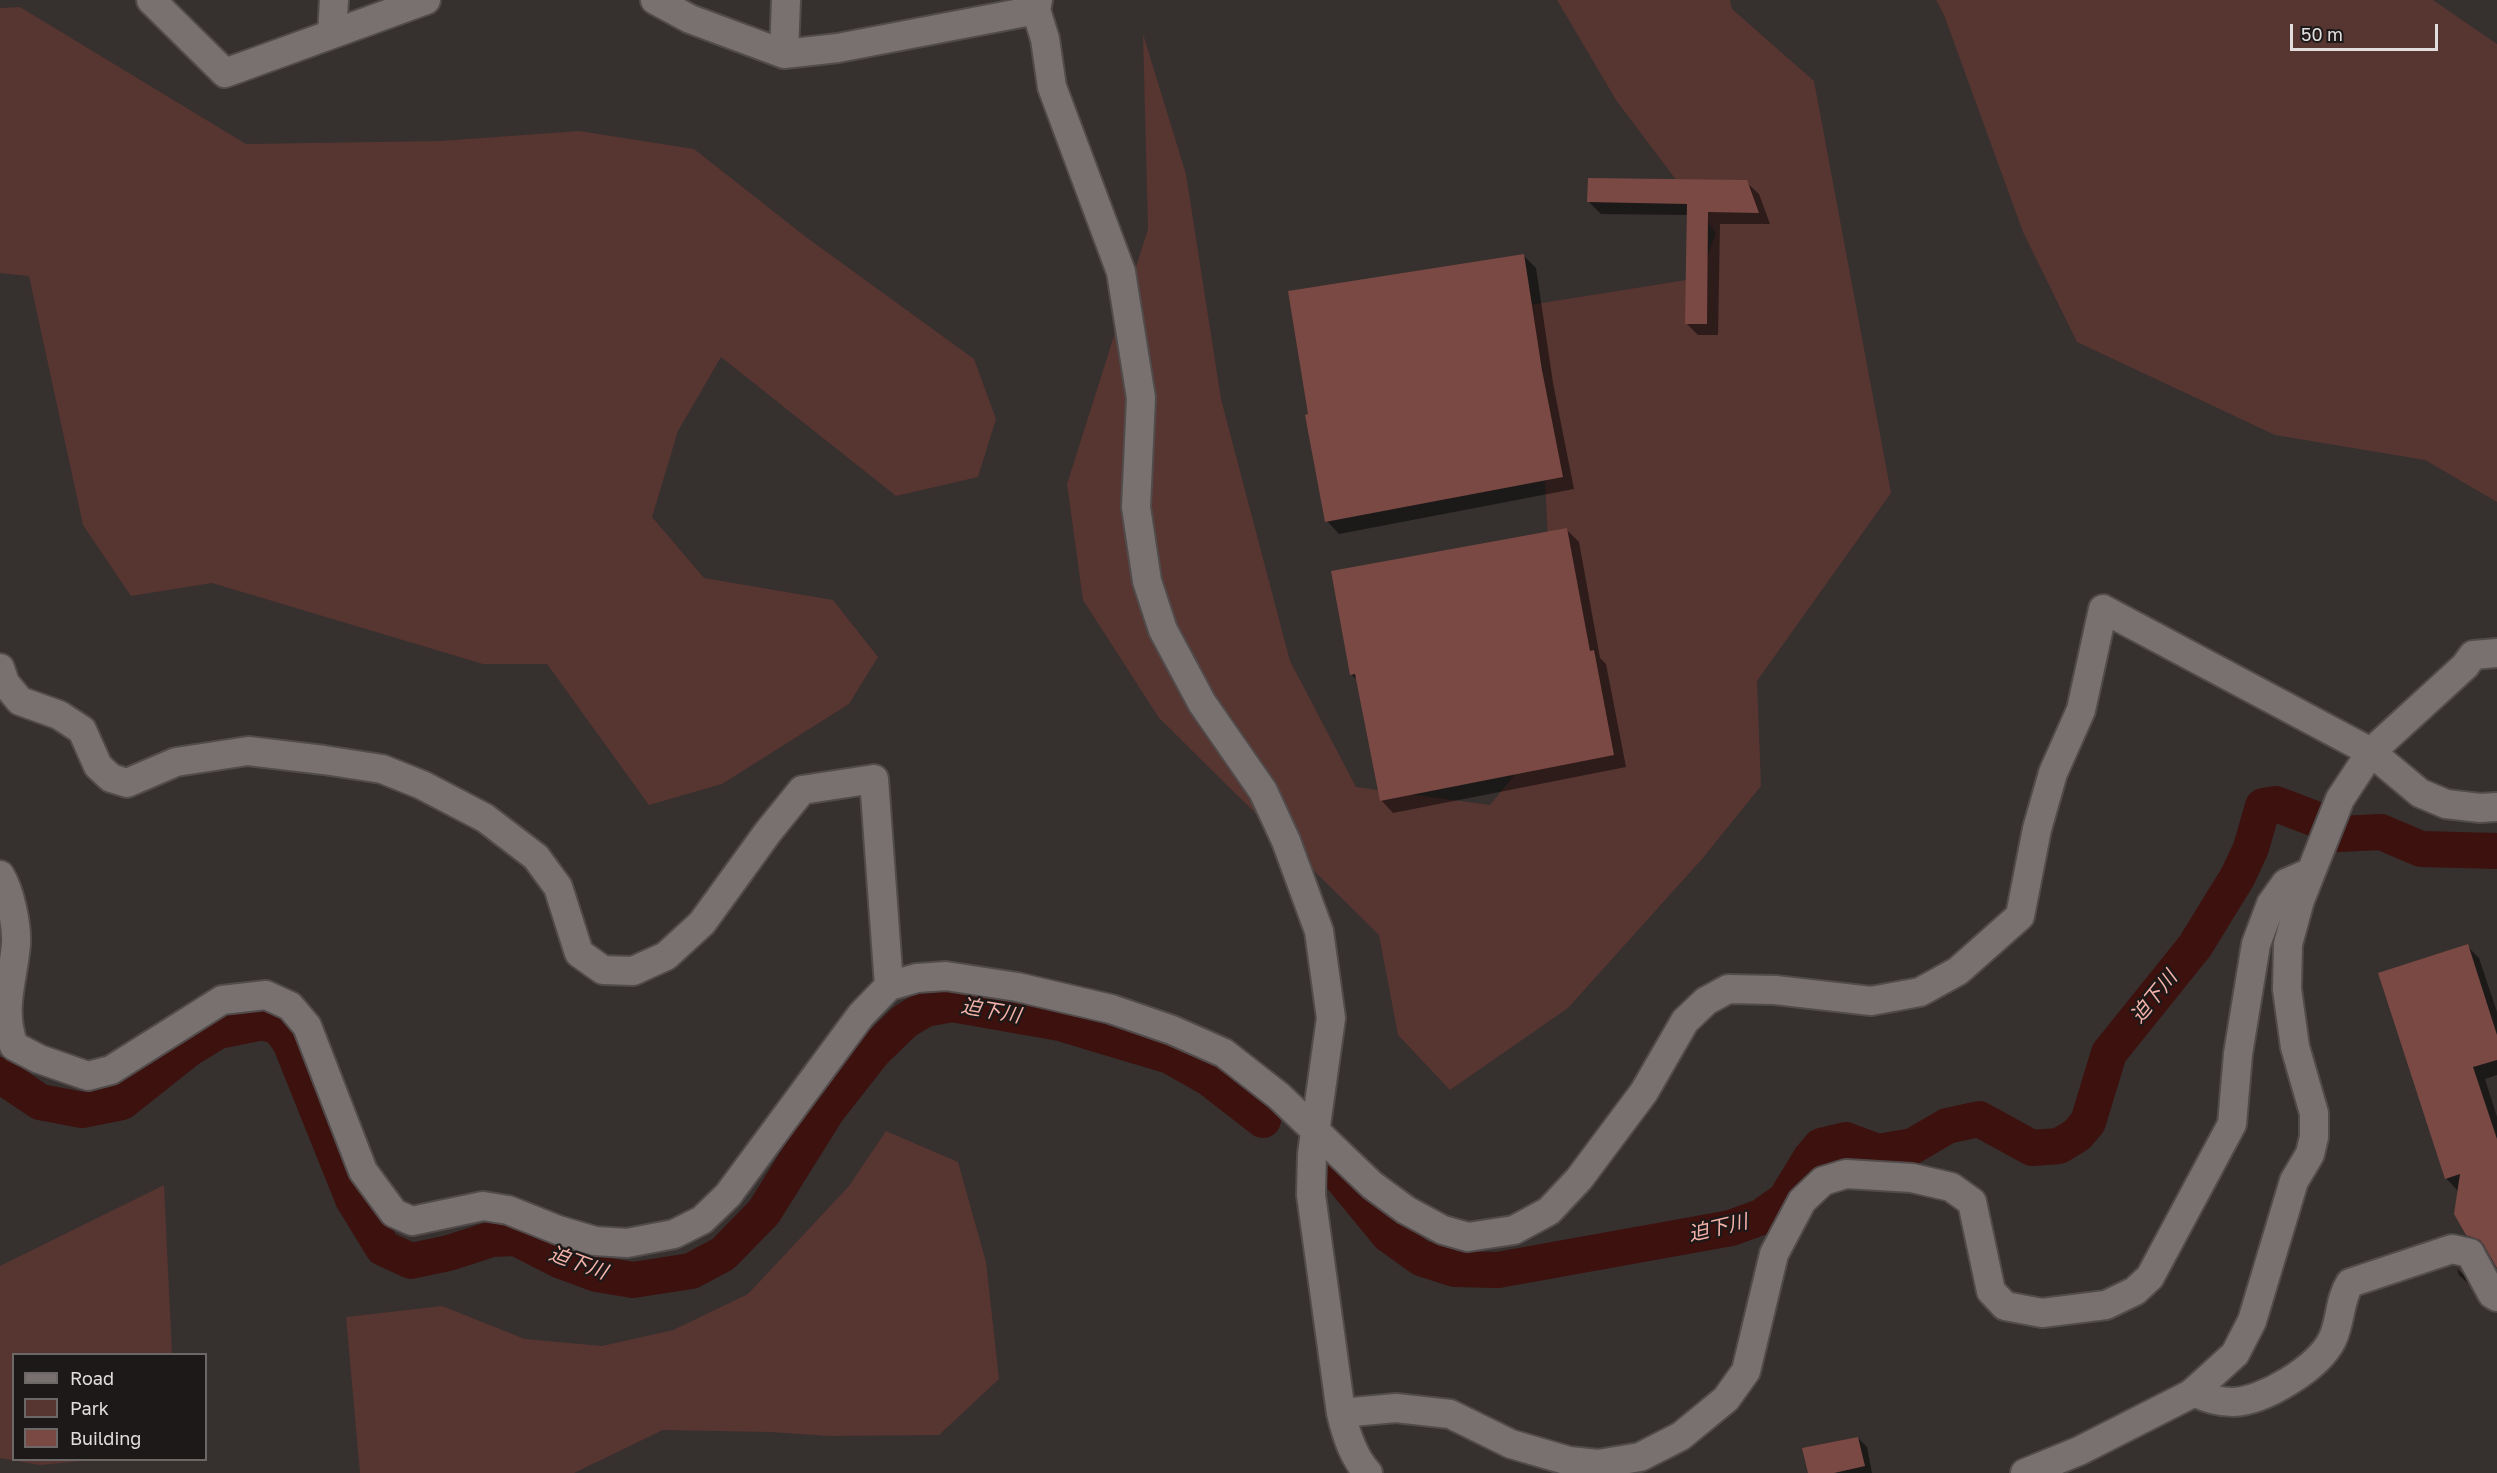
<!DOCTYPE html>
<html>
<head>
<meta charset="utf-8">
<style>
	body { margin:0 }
	#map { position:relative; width:2497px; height:1473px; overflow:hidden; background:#36302f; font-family:"Golos Text",sans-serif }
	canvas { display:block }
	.legend { position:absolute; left:12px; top:1353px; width:195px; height:108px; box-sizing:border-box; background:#1c1918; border:2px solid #6b6867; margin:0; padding:8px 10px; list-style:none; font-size:18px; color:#e2dede }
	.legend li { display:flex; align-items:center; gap:12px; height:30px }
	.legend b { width:30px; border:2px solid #6b6867 }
	.scale { position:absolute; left:2290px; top:24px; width:148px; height:27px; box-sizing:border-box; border:3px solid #e2dede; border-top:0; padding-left:8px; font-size:18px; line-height:21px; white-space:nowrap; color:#e2dede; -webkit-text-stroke:4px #1c1918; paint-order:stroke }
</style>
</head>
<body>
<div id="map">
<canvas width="2497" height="1473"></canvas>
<ul class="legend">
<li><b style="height:8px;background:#787170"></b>Road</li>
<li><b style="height:16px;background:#573531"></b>Park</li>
<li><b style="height:16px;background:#7b4943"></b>Building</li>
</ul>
<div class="scale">50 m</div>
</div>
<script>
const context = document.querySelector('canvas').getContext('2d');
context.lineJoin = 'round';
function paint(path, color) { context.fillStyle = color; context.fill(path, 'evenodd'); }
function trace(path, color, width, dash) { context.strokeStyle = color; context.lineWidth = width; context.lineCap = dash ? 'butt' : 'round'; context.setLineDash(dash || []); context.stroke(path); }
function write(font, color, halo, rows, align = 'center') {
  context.font = font + ' "Golos Text","Noto Sans JP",sans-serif'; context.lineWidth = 4.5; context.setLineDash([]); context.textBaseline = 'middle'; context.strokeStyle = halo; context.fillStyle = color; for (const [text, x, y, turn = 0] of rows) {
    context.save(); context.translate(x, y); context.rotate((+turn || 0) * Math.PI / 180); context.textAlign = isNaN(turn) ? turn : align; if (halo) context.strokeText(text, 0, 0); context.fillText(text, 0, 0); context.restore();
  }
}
paint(new Path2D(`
	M1557 0H1730L1732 9 1814 81 1891 493 1757 681 1761 786 1702 859 1568 1008 1450 1090 1398 1035 1379 935 1159 718 1083 600 1067 484 1148 229 1143 34 1186 174 1221 399 1290 661 1356 787 1490 805 1564 715 1549 562 1541 397 1543 370 1529 305 1699 278 1716 233 1616 100Z
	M1936 0H2433L2497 44V502L2425 460 2275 435 2077 342 2023 232 1944 15Z
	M20 7 246 144 440 141 579 131 694 149 806 237 974 359 996 419 978 477 896 496 721 357 678 431 652 517 704 578 833 600 878 657 849 704 722 784 649 805 547 664H483L212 583 131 596 83 525 29 276 0 273V8Z
	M886 1131 958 1162 986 1262 999 1379 939 1435 829 1436 769 1432 663 1430 574 1473H360L346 1317 442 1306 525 1339 602 1346 673 1330 748 1294 849 1186Z
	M164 1185 172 1354H14V1460H91L40 1465 0 1458V1266Z`), '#573531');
paint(new Path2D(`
	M1746 182 1759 194 1770 224H1720L1718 335H1698L1686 323 1688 215 1601 214 1589 202Z
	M1524 256 1536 268 1553 383 1574 489 1339 534 1327 521Z
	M1567 530 1579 542 1600 658 1606 664 1626 767 1393 813 1381 800 1358 681 1351 674Z
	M2467 946 2479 958 2497 1012V1075L2485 1079 2497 1117V1178L2458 1191 2446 1178Z
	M2497 1192V1265L2486 1247 2477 1244 2467 1234Z
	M2457 1269 2468 1278 2473 1288 2459 1275Z
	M1858 1438 1867 1447 1872 1473H1809Z`), '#0007');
trace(new Path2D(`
	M2339 834 2381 832 2421 849 2497 851
	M0 1075 40 1102 82 1110 122 1102 190 1048 218 1031 263 1022 279 1027 290 1042 353 1199 383 1248 411 1261 449 1253 492 1239 516 1238 559 1260 597 1274 633 1280 691 1271 723 1254 764 1212 827 1111 874 1051 905 1021 925 1009 952 1004 1060 1023 1170 1056 1209 1078 1263 1120
	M1337 1172 1389 1235 1421 1258 1455 1269 1498 1270 1731 1228 1761 1217 1785 1200 1810 1159 1821 1146 1846 1140 1878 1152 1913 1146 1947 1126 1979 1119 2032 1148 2059 1146 2077 1135 2088 1122 2109 1053 2195 946 2238 876 2251 848 2263 806 2276 804 2318 820`), '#3d110e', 36);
paint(new Path2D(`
	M1588 178 1747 180 1759 213 1708 212 1707 324H1685L1687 204 1587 202Z
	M1524 254 1542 370 1563 477 1325 522 1305 415 1308 414 1288 291Z
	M1567 528 1590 651 1594 650 1614 755 1380 801 1355 674 1350 675 1331 571Z
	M2468 944 2497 1035V1060L2473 1067 2497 1139V1268L2484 1245 2480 1240 2466 1235 2454 1214 2460 1174 2445 1179 2378 973Z
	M1858 1437 1865 1466 1834 1473H1808L1802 1448Z`), '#7b4943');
const minor = new Path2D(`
	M151 0 225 73 426 0
	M655 0 690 19 784 54 838 48 1036 10
	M1038 0 1036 10 1045 39 1052 87 1121 272 1141 398 1136 507 1147 581 1163 630 1202 703 1263 791 1286 841 1319 931 1331 1018 1312 1154 1311 1195 1341 1413C1346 1434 1353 1457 1368 1473
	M332 34 334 0
	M784 54 786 0
	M0 668 5 683 20 701 59 715 82 730 98 766 111 778 127 783 176 762 248 751 324 760 382 769 422 785 485 818 536 857 558 887 579 953 603 970 633 971 666 956 702 923 768 832 802 790 874 779 889 986
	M0 875C10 891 17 925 16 944 13 981 0 1009 14 1046L39 1059 88 1076 111 1070 222 1000 266 995 290 1006 307 1026 363 1171 394 1213 412 1221 483 1206 508 1210 558 1230 595 1241 627 1243 674 1234 702 1220 728 1195 861 1015 889 986 917 978 946 976 1017 987 1111 1009 1172 1030 1224 1053 1279 1096 1372 1185 1406 1210 1443 1230 1468 1237 1514 1230 1549 1211 1579 1179 1644 1092 1685 1021 1706 1001 1728 989 1775 990 1871 1001 1920 992 1958 971 2020 916 2037 829 2053 773 2081 710 2103 609 2371 752 2420 793 2446 804 2480 808 2497 807
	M2193 1392C2207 1398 2218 1402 2233 1402 2264 1401 2318 1368 2332 1340 2341 1322 2339 1300 2350 1283L2452 1249 2470 1253 2492 1294 2497 1297
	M1341 1413 1396 1408 1450 1414 1511 1444 1569 1461 1598 1464 1640 1457 1681 1436 1726 1399 1746 1371 1774 1254 1802 1201 1823 1181 1846 1174 1912 1178 1951 1187 1972 1202 1991 1291 2005 1306 2042 1313 2106 1305 2135 1291 2150 1277 2232 1124 2238 1054 2256 944 2271 904 2286 883 2311 872
	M2025 1473 2079 1451 2191 1394 2235 1354 2252 1321 2294 1181 2310 1154 2314 1137V1113L2295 1047 2287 989 2288 944 2300 900 2340 799 2371 752 2465 666 2473 655 2497 653`);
trace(minor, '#514b4b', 32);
trace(minor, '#787170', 28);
write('italic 20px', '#f7b3aa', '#1c1918', [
	["迫下川",2154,997,-51],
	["迫下川",991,1011,10],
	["迫下川",1718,1228,-13],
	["迫下川",578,1263,20]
]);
</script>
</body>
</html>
